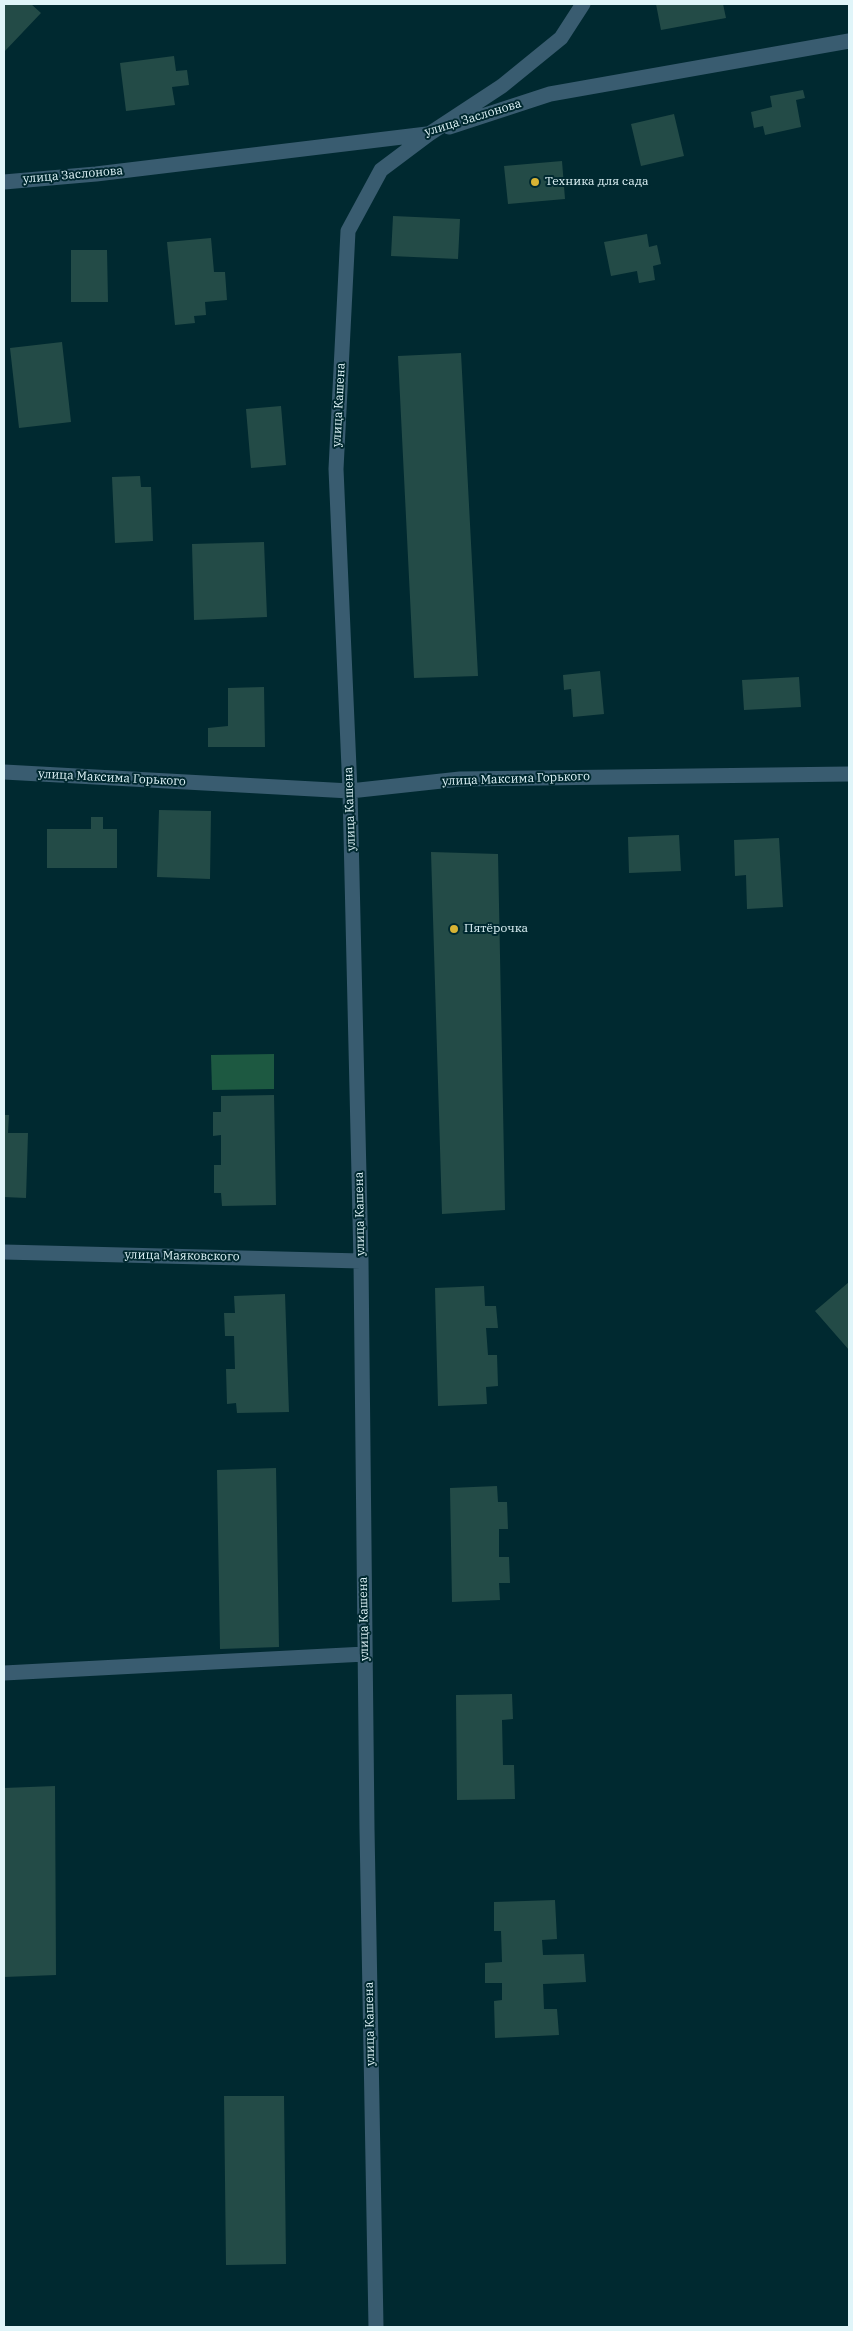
<!DOCTYPE html>
<html>
<head>
<meta charset="utf-8">
<style>
	body { margin:0 }
	#map { position:relative; width:853px; height:2331px; overflow:hidden; background:#002930; font-family:"IBM Plex Serif",serif }
	canvas { display:block }
	.frame { position:absolute; inset:0; border:5px solid #e0f5f9; pointer-events:none }
</style>
</head>
<body>
<div id="map">
<canvas width="853" height="2331"></canvas>
<div class="frame"></div>
</div>
<script>
const context = document.querySelector('canvas').getContext('2d');
context.lineJoin = 'round';
function paint(path, color) { context.fillStyle = color; context.fill(path, 'evenodd'); }
function trace(path, color, width, dash) { context.strokeStyle = color; context.lineWidth = width; context.lineCap = dash ? 'butt' : 'round'; context.setLineDash(dash || []); context.stroke(path); }
function write(font, color, halo, rows, align = 'center') {
  context.font = font + ' "IBM Plex Serif",serif'; context.lineWidth = 4; context.setLineDash([]); context.textBaseline = 'middle'; context.strokeStyle = halo; context.fillStyle = color; for (const [text, x, y, turn = 0] of rows) {
    context.save(); context.translate(x, y); context.rotate((+turn || 0) * Math.PI / 180); context.textAlign = isNaN(turn) ? turn : align; if (halo) context.strokeText(text, 0, 0); context.fillText(text, 0, 0); context.restore();
  }
}
paint(new Path2D(`
	M274 1054V1089L212 1090 211 1055Z`), '#1d5941');
paint(new Path2D(`
	M4 4H31L41 13 4 52Z
	M656 4H723L726 18 661 30Z
	M174 56 176 71 187 70 189 85 172 87 175 105 126 111 120 63Z
	M803 90 805 98 796 100 801 127 765 135 763 126 754 128 751 112 772 107 770 96Z
	M674 114 684 156 641 166 631 124Z
	M562 161 565 199 508 204 504 166Z
	M393 216 460 219 458 259 391 256Z
	M647 234 649 247 657 245 661 264 653 266 655 280 639 283 637 271 611 276 604 242Z
	M211 238 214 272H225L227 300 205 302 206 315 194 316 195 323 175 325 167 242Z
	M71 250H107L108 302H71Z
	M62 342 71 422 19 428 10 348Z
	M461 353 478 676 414 678 398 356Z
	M281 406 286 465 251 468 246 409Z
	M140 476 141 487H151L153 541 115 543 112 477Z
	M264 542 267 617 194 620 192 544Z
	M600 671 604 714 573 717 571 689 564 690 563 675Z
	M799 677 801 707 744 710 742 680Z
	M264 687 265 747H208V728L228 726V688Z
	M159 810 211 811 210 879 157 877Z
	M91 817H103V829H117V868H47V829H91Z
	M679 835 681 871 629 873 628 837Z
	M779 838 783 907 747 909 746 875 735 876 734 840Z
	M431 852 498 854 505 1210 442 1214Z
	M274 1095 276 1205 222 1206 221 1193H214V1165H221V1135L213 1136V1112H221V1096Z
	M4 1115H9L8 1133H28L26 1198 4 1197Z
	M849 1282V1350L815 1311Z
	M484 1286 485 1306H496L498 1328H486L488 1355H497L498 1386 486 1387 487 1404 438 1406 435 1288Z
	M285 1294 289 1412 237 1413 236 1403 227 1404 226 1369H235L234 1336H225L224 1313H235L234 1296Z
	M276 1468 279 1647 220 1649 217 1470Z
	M497 1486 498 1502H507L508 1529H499V1557H509L510 1583H499L500 1600 452 1602 450 1488Z
	M512 1694 513 1719 502 1720 503 1765H514L515 1799 457 1800 456 1695Z
	M55 1786 56 1975 4 1977V1788Z
	M555 1900 557 1939 542 1940 543 1955 584 1954 586 1982 543 1984 544 2009H557L559 2035 495 2038 494 2001 502 2000V1983H485V1963L502 1962 501 1931H494V1902Z
	M224 2096H284L286 2264 226 2265Z`), '#234b47');
trace(new Path2D(`
	M449 127 550 94 849 41
	M4 182 96 174 427 134
	M4 772 350 791 460 779 849 774
	M4 1252 361 1261
	M4 1673 365 1654
	M376 2327 367 1829 361 1261 350 791 336 469 348 231 381 170 429 134 502 86 561 38 583 4`), '#395c70', 15);
for (const [x, y, r, color] of [
	[535,182,5,"#d8b434"],
	[454,929,5,"#d8b434"]
]) { const dot = new Path2D(); dot.arc(x, y, r, 0, 2 * Math.PI); context.fillStyle = color; context.fill(dot); trace(dot, '#002930', 2); }
write('12px', '#e0f5f9', '#002930', [
	["улица Заслонова",473,118,-17],
	["улица Заслонова",73,175,-5],
	["улица Кашена",339,405,-87],
	["улица Максима Горького",112,778,3],
	["улица Максима Горького",516,779,-2],
	["улица Кашена",350,809,-92],
	["улица Кашена",360,1214,-91],
	["улица Маяковского",182,1256,1],
	["улица Кашена",364,1619,-91],
	["улица Кашена",370,2024,-91]
]);
write('12px', '#e0f5f9', '#002930', [
	["Техника для сада",545,182],
	["Пятёрочка",464,929]
], 'left');
</script>
</body>
</html>
